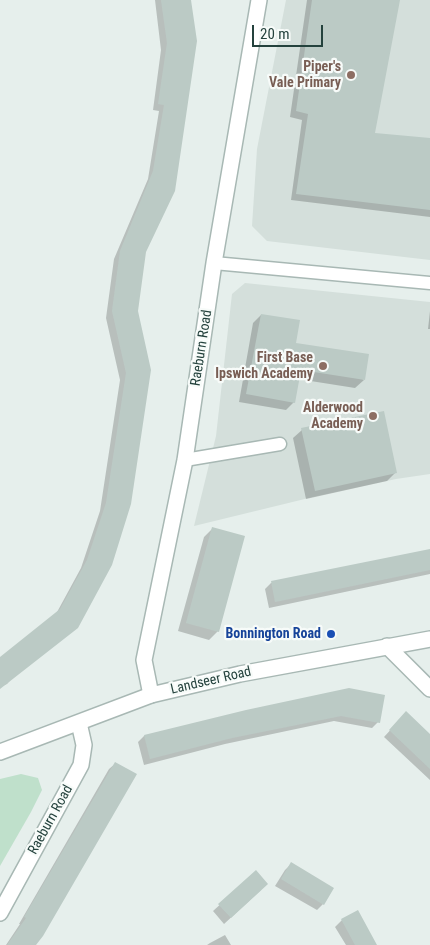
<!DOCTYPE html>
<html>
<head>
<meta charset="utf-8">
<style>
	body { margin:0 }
	#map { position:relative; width:430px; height:945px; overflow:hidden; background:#e6efec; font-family:"Roboto Condensed",sans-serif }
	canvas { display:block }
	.scale { position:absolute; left:252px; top:25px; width:71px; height:22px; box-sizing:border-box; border:2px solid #24423d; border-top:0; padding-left:6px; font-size:15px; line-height:18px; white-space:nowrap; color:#24423d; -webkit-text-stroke:4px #f7fbf9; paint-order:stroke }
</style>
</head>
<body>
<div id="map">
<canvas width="430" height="945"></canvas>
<div class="scale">20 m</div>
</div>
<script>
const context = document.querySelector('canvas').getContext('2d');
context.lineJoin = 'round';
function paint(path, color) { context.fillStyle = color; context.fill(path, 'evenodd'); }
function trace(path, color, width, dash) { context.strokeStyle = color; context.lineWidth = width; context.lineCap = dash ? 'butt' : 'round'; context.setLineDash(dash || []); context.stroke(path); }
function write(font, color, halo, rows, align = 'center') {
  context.font = font + ' "Roboto Condensed",sans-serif'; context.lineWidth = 4.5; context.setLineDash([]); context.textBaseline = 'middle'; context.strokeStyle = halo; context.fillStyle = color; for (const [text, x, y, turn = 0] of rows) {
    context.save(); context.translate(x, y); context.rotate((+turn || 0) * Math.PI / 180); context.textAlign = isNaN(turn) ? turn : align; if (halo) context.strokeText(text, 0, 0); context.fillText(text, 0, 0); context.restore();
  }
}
paint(new Path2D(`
	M286 0H430V260L267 241 252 226 257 149Z
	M245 283 430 302V474L396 479 313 497 194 526 216 436 232 294Z`), '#d4dfdb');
paint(new Path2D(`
	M21 774 38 778 42 790 31 812 0 866V779Z`), '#bfe0cb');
paint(new Path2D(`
	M155 0H190L144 252 136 311 111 565 7 684 0 687V658L56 614 81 568 100 511 120 380 106 318 114 259 148 179 159 111 153 110 161 50Z
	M307 0H399L373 134 430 140V217L291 200 302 120 290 117Z
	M430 311V329H428Z
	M261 315 294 344 364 380 355 388 298 379 294 402 286 410 239 402 253 323Z
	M302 430 396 472 387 481 306 499 293 438Z
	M213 528 218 631 209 640 178 631 204 537Z
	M430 551V574L269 608 265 589 271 583Z
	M349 689 378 722 372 728 334 721 225 744 144 765 138 742 144 736 246 711Z
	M406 713 430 735V780L384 737Z
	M116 763 35 945H6L20 924H19L109 769Z
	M291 864 323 904 317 910 275 886 285 870Z
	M256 872 261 890 224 924 213 911Z
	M358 912 376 945H346L335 927 342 920Z
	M225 935 231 945H207L210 943Z`), '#0003');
paint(new Path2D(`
	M161 0H191L197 41 175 191 146 252 138 311 151 370 131 504 112 565 78 628 0 689V657L60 609 87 560 106 503 126 373 112 311 120 251 153 171 164 105 158 104 167 43Z
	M312 0H400L375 133 430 138V210L296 194 308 114 296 111Z
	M261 314 300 320 296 343 369 354 365 380 301 370 295 403 246 394Z
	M384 411 397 473 315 491 301 428Z
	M212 527 245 536 219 632 186 623Z
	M430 549V570L275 602 271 581Z
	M349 688 385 695 380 723 341 716 232 738 150 759 144 735 246 710Z
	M406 711 430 734V769L389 730Z
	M115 762 137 774 43 936 36 945H7L26 918 24 917Z
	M291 862 334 888 324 905 281 879Z
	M256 870 268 884 231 918 218 904Z
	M358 910 377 945H355L341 919Z`), '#bbcac5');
const service = new Path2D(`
	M214 263 430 283
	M185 460 280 444`);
const minor = new Path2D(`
	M387 646 430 689
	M151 695 144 660 185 460 214 263 259 0
	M0 913 81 765 84 745 79 723`);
const tertiary = new Path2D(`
	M0 752 151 695 240 674 430 639`);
trace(service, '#a8b8b4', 15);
trace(minor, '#a8b8b4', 18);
trace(tertiary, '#a8b8b4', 18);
trace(service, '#fff', 12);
trace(minor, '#fff', 15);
trace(tertiary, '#fff', 15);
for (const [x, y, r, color] of [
	[351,75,5,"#8d6e63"],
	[323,366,5,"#8d6e63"],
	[373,416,5,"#8d6e63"],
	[331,634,5,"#1a4fb4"]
]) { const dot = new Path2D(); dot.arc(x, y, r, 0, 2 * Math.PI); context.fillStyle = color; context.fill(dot); trace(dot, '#f7fbf9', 2); }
write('bold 14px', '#785e54', '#f7fbf9', [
	["Piper's",341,67],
	["Vale Primary",341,83],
	["First Base",313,358],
	["Ipswich Academy",313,374],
	["Alderwood",363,408],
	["Academy",363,424]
], 'right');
write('14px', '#24423d', '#f7fbf9', [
	["Raeburn Road",202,348,-81],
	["Landseer Road",211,681,-13],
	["Raeburn Road",51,820,-61]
]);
write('bold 14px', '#164399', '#f7fbf9', [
	["Bonnington Road",321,634]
], 'right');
</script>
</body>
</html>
